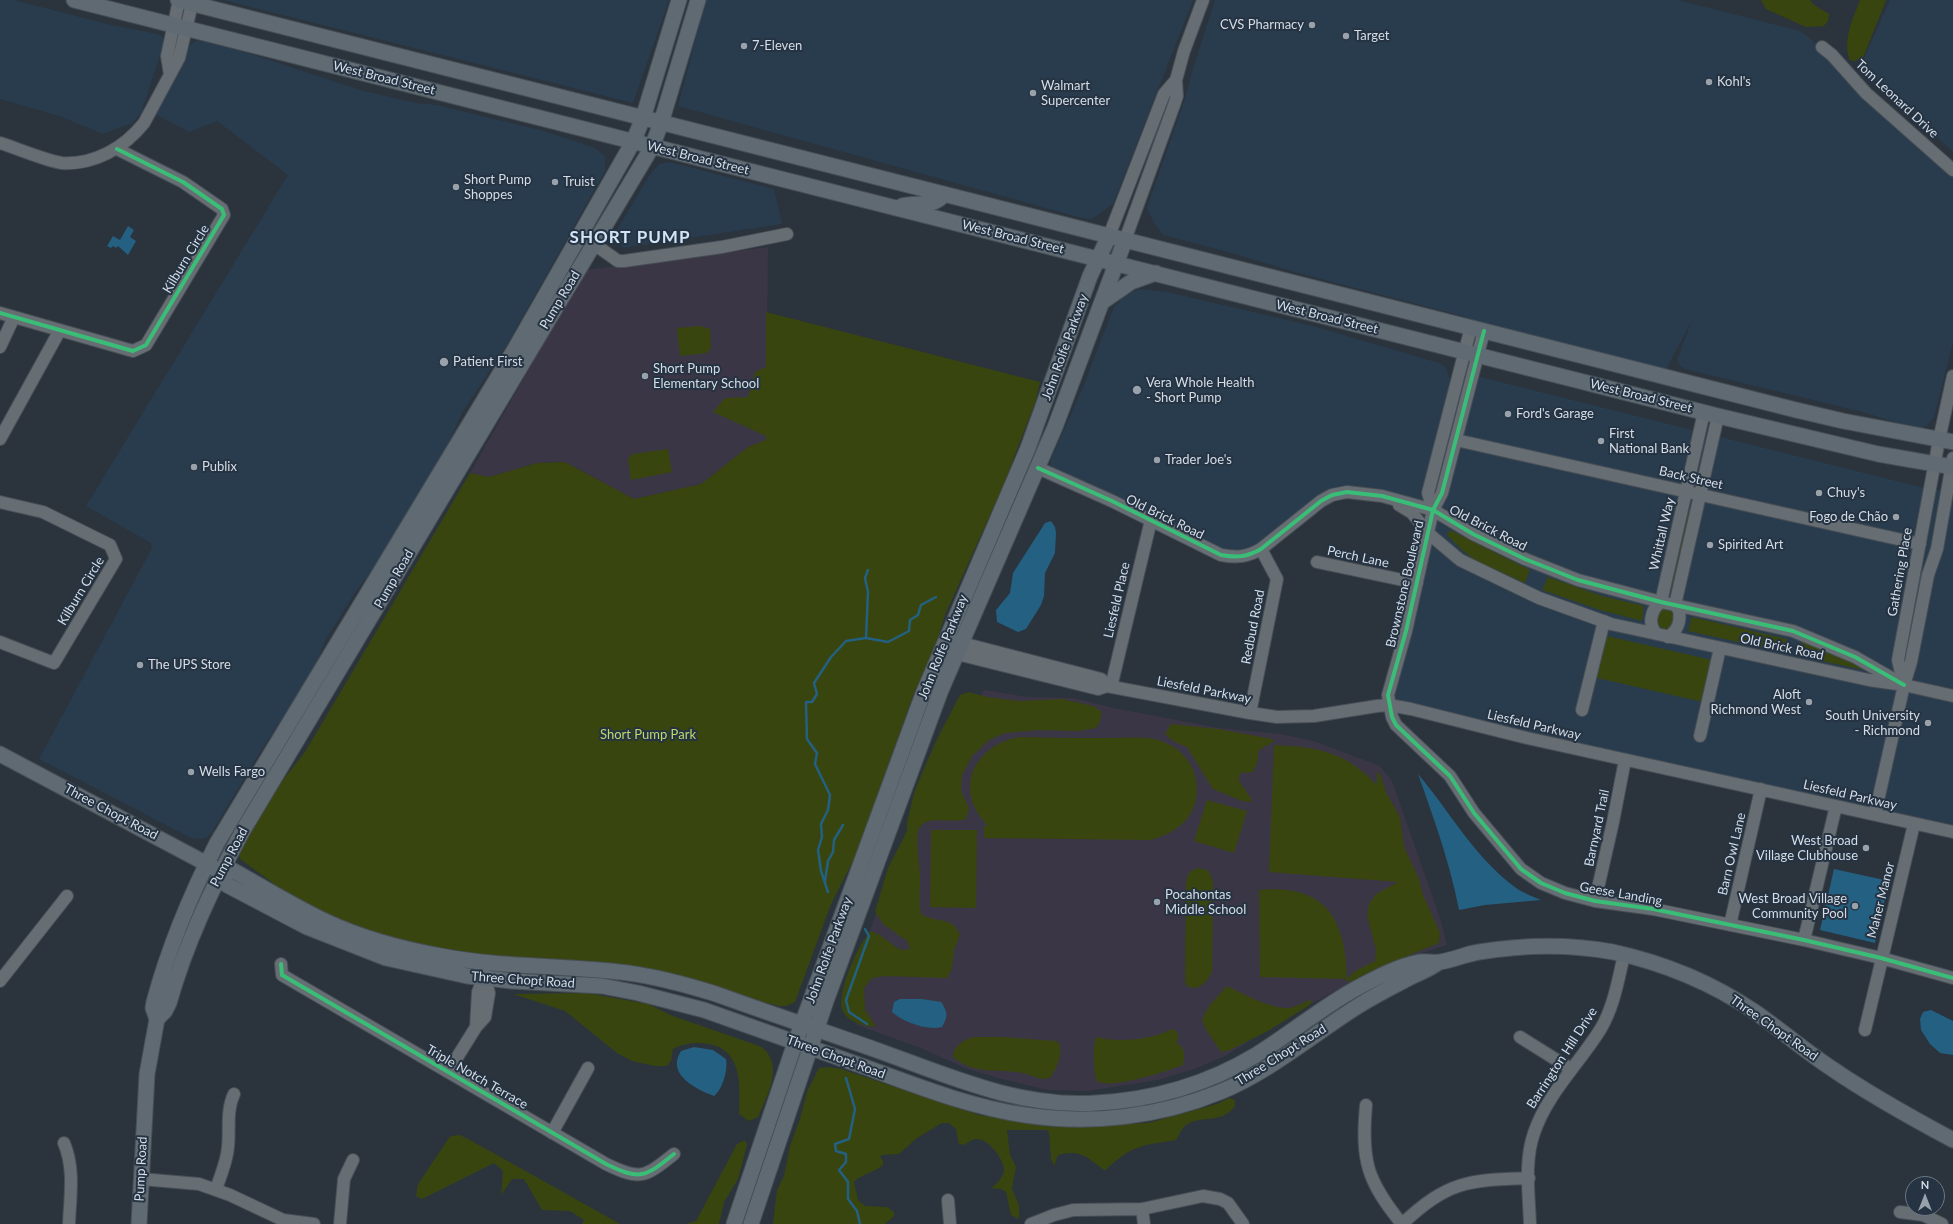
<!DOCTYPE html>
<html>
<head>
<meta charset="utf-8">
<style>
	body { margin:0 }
	#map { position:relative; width:1953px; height:1224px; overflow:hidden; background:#2b333c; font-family:Lato,sans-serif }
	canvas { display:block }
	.north { position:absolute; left:1905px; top:1176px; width:40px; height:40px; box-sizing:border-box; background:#253342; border:1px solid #6b7784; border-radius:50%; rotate:0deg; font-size:11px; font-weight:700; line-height:16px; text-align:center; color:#d4dde7 }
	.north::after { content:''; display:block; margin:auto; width:14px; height:18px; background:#99a2ab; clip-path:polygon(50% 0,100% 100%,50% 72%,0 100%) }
</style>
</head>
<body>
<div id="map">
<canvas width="1953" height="1224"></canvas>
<div class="north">N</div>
</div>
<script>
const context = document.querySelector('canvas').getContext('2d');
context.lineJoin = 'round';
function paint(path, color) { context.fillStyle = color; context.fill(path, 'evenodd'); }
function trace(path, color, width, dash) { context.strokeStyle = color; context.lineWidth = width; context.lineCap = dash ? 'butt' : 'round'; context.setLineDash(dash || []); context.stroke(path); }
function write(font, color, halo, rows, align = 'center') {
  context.font = font + ' Lato,sans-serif'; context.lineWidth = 4; context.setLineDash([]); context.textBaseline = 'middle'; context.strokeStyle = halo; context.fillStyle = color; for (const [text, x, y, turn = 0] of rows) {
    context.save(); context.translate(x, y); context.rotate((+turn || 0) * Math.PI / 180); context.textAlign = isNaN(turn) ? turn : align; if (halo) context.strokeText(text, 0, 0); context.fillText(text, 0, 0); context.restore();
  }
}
paint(new Path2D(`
	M0 0H14L111 25 158 34 163 37V46L141 113 132 123 103 134 59 116 0 99Z
	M223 0H669L633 103Z
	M706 0H1193L1113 204 1092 219 1082 218 678 106Z
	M1215 0H1678L1800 31 1832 55 1953 170V342L1934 417 1927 426 1919 429 1859 411 1685 369 1680 366 1677 360 1692 320 1662 377 1541 346 1459 315 1302 274 1228 252 1163 235 1153 221 1147 208 1186 96 1192 72Z
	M1890 0H1953V152L1860 67Z
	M195 41H203L251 54 360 90 416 103 437 105 544 131 595 148 605 156V171L508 343 462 413 445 451 384 554 356 591 326 639 312 673 260 752 212 832 206 838 198 839 191 838 39 759 152 548 151 543 86 506 288 175 217 121 189 132 155 114 187 48Z
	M670 162 774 189 782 224 623 248 614 235 649 176 659 164Z
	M1139 289 1167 292 1313 326 1439 363 1446 367 1450 381 1441 442 1428 493 1433 509 1472 375 1916 486 1953 493V832L1527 738 1394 699 1406 631 1433 510 1347 492 1297 519 1236 558 1057 471 1051 465V459L1084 385 1114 307 1123 297Z`), '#293c4e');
paint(new Path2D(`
	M768 247 766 441 748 447 701 484 634 499 565 462 537 463 489 477 470 473 585 270Z
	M984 690 1028 697 1073 698 1114 708 1219 728 1280 734 1314 741 1380 766 1392 781 1440 918 1447 945 1400 960 1368 973 1285 1018 1227 1055 1195 1069 1158 1080 1087 1091 1047 1090 998 1078 965 1068 923 1049 857 1025 845 1004 885 887 967 716Z`), '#3b3645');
paint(new Path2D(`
	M1761 0H1810L1814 5 1829 14 1828 21 1824 26 1806 27 1766 9Z
	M1860 0H1886L1863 58 1855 61 1850 60C1842 40 1853 19 1860 0Z
	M766 312 1040 382 1036 400 1003 486 945 615 935 647 914 693 855 857 831 904 795 1002 786 1006H780L680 983 592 970 579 961 488 956 442 948 399 946 325 921 240 859 239 854 243 846 279 785 305 752 470 473 489 477 537 463 565 462 634 499 701 484 748 447 766 440V436L713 412 725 398 748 397 755 372 766 367Z
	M700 326 710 329 711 347 707 353 680 356 677 328Z
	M668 449 672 472 631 480 628 459 632 454Z
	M1687 510 1693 511 1674 591 1668 590Z
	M1450 530 1530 570 1525 583 1475 560 1462 550 1447 535Z
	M1548 577 1602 596 1644 606 1642 621 1600 610 1542 590Z
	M1666 607 1676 613 1672 628C1665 630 1661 629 1656 624V613L1661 609Z
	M1692 617 1787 639 1784 652 1688 631Z
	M1607 636 1712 660 1703 702 1597 678Z
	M1801 642 1827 651 1869 671 1798 656Z
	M969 692 987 697 1019 701 1062 699 1093 706 1101 711C1102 717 1100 723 1096 728L1078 731 1039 730 1005 733 989 740 972 756 962 775 961 791 969 808 966 819C954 823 933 817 924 823 921 825 919 828 918 830 916 845 919 859 920 874 921 887 918 900 921 914 938 924 952 915 960 935L954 950 952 968 947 978 884 976 872 978 864 988 865 1010 876 1026C869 1028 864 1025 858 1023 851 1021 845 1017 842 1009 837 991 858 946 870 931 881 933 891 945 901 950L910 949 907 941 883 924 875 912 888 868 907 831V822L915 790 936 741 960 695Z
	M1171 724 1218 729 1272 739 1274 741 1258 751V760L1253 772 1241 773 1239 775V781L1252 800 1251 802 1242 801 1213 789 1187 747 1173 741 1165 734Z
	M1019 737C1051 738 1083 738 1116 738 1130 738 1148 736 1161 741 1188 750 1202 776 1195 803 1189 824 1170 835 1150 840L984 838V826H988C983 820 978 815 975 808 959 774 985 743 1019 737Z
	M1274 745C1318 747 1346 752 1377 785V772L1380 774 1386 792 1400 817 1404 847 1419 879 1423 895 1440 933 1439 943 1378 968 1354 981H1345L1346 979 1260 977 1259 890C1324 884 1346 917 1347 979L1355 971 1375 961 1376 950 1367 916 1369 904 1376 894 1398 882 1269 872Z
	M1207 800 1247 811 1234 853 1194 841Z
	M931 830H977L976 908 930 907Z
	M1199 868 1209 871 1213 882 1212 971C1209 981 1196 994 1186 985L1185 981 1186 883C1187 874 1190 870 1199 868Z
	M1227 986C1244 994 1270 1009 1289 1008 1297 1007 1303 1002 1310 1000L1312 1002 1308 1006 1268 1031 1230 1050 1221 1052 1205 1028 1202 1019 1209 1006Z
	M587 993 648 1004 673 1016 762 1047C784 1066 768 1094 758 1117L749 1121 739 1114C740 1087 743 1050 709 1044 696 1042 684 1043 673 1049L671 1061 667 1066H655L632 1061 617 1053 565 1011 513 994Z
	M1172 1029 1177 1032 1179 1038 1177 1040V1043C1186 1050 1185 1055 1183 1065 1167 1071 1111 1090 1097 1081 1093 1073 1093 1045 1096 1037 1118 1043 1151 1040 1172 1029Z
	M974 1037H1001L1056 1041 1059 1043C1063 1055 1057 1068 1050 1078 1040 1081 1033 1075 1023 1073 997 1068 976 1076 953 1057 953 1047 964 1039 974 1037Z
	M828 1067 841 1069 979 1115 1052 1127 1148 1123 1217 1104 1229 1098 1235 1100V1106C1222 1125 1199 1114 1185 1126 1181 1129 1179 1136 1176 1140 1144 1145 1131 1145 1106 1170H1104C1087 1157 1080 1149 1058 1155L1054 1166 1051 1159 1049 1132 1047 1130H1007L1010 1155 1016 1167 1012 1188 1019 1206V1219L1011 1215 1006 1192 1001 1189 991 1188C997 1184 1002 1178 1004 1171 1005 1160 988 1137 975 1139 972 1140 967 1143 964 1145L959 1144 956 1129 949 1123H942L917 1138 899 1154 882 1155 880 1156 883 1161V1165C874 1173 861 1174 854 1182L858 1200 865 1206 887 1207 894 1212V1216L885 1224H773L777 1190 784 1176 790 1146 800 1119 807 1092 819 1068Z
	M460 1135 472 1141 620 1224H582L584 1220 570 1211 542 1210 524 1179H512L501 1195 503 1171 494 1163 422 1199 416 1196 418 1184 449 1138 451 1136Z
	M745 1140 747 1145 738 1179 724 1202 719 1224H686L696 1221 737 1144Z`), '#39450f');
paint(new Path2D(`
	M128 226 134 230 130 237 136 241 128 255 118 246 116 248 113 246 111 248 107 246 113 236 120 240Z
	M1051 521 1055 527 1056 533 1055 553 1045 573 1044 596 1041 605 1026 629 1018 632 997 622 996 610 1010 593 1013 573 1045 523Z
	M1418 774C1451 813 1476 860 1519 890 1526 894 1534 897 1541 900L1485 905 1459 910C1450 863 1434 819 1418 774Z
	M1834 869 1889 881 1875 943 1820 930Z
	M900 999H922L941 1002C948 1012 948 1017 942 1027 927 1031 903 1022 892 1012L894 1002Z
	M1931 1010 1953 1021V1055L1940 1053 1930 1044 1921 1030 1920 1019 1923 1012Z
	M694 1047 713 1050 726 1059C728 1070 723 1089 714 1096 695 1089 666 1074 681 1051Z`), '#236082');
trace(new Path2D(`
	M866 638 868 592 865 578 868 570
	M825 881 828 861 833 852 834 840 843 825
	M828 892 821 871 818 850 822 837 821 824 828 810 830 795 815 764 817 753 807 739 806 702H812L817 694 814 683 831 657 846 641 866 638 888 642 909 631 910 620 918 615 921 605 936 597
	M865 929 869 936 846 1000 849 1012 867 1024
	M846 1078 855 1109 849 1139 835 1144 836 1151 846 1154V1162L839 1170 848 1182V1199L857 1211 860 1224`), '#236082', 2.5);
const minor = new Path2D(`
	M1822 47 1832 55 1866 93 1953 170
	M170 75 167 56 179 0
	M0 143C16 148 47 161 62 163 94 165 124 148 144 123L179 58 193 0
	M1109 236 1164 94 1176 80
	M1125 240 1174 105 1177 96 1176 80 1184 51 1203 0
	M594 244 618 261H624L722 247 787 234
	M0 313 133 351 146 345 224 215 222 209 183 182 117 149
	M1484 331 1442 493 1433 510 1406 631 1388 695 1392 717 1396 725 1450 776 1474 813 1521 869 1541 883 1565 893 1595 901 1653 909 1804 940 1881 958 1953 978
	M0 347 14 317
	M0 439 60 330
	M1456 440 1920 544
	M1038 468 1112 501 1221 555C1237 558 1247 557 1261 549L1321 501 1332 495 1347 492 1382 496 1433 510 1473 534 1525 559 1578 580 1661 602 1793 631 1855 657 1904 685
	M0 502 43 512 110 545 116 559 54 663 0 642
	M1399 505 1412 513 1428 533 1460 560 1539 598 1611 624 1869 680 1904 685 1953 696
	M1433 510 1428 493 1471 327
	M1317 562 1417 583
	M1657 634C1647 625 1651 609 1661 602L1704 412
	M1668 637C1678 630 1681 622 1679 610L1675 605 1718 416
	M954 641 1101 679 1107 686
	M949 652 1098 689 1107 686 1250 713 1277 717 1314 716 1377 706 1389 705 1411 709 1527 738 1953 832
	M1904 685 1898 660 1939 440 1953 376
	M1111 687 1151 520
	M1582 710 1604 621
	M1250 713 1277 579 1261 549
	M1700 736 1720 648
	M1875 814 1904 685 1911 662 1928 575 1937 549 1953 458
	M1595 901 1613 822 1625 760
	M1730 925 1761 789
	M1804 940 1836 806
	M281 964 282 975 606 1164C641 1181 645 1177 674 1154
	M0 981 67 896
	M476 1027 478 992 485 974
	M1865 1030 1914 824
	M1520 1037 1571 1069
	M448 1072 476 1027 485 1017 489 993 485 978
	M1366 1105C1361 1161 1367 1181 1402 1224
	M552 1133 588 1068
	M64 1143C75 1169 70 1197 69 1224
	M141 1179 199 1184 230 1195 283 1220 314 1224
	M216 1189C221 1175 227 1161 228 1147 230 1128 226 1111 234 1094
	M948 1200 950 1224
	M1142 1209 1144 1224
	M1900 1212 1923 1215 1942 1224
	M340 1224 344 1179 353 1160
	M1031 1224 1054 1215 1073 1210 1142 1209 1203 1196 1220 1199 1228 1203 1243 1224
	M1402 1224C1448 1181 1468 1180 1529 1178
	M1530 1224C1529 1195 1524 1161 1534 1133 1547 1094 1578 1065 1600 1030 1614 1007 1618 980 1624 955`);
const major = new Path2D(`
	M74 0 1718 416 1878 454 1953 467
	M178 0 1796 410 1843 421 1953 442
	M902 206C916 202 935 208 944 194
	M1102 302 1131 282 1156 273
	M0 754 207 864 221 872 227 885 307 927 386 958 467 976 512 981 602 986 638 993 704 1010C757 1029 811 1048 865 1067 917 1086 970 1107 1025 1115 1091 1125 1159 1117 1220 1092 1269 1072 1311 1036 1355 1008 1372 997 1390 988 1407 979 1418 973 1429 970 1439 962
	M221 872 232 870C263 887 293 906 325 921 361 938 402 949 441 956 503 968 566 965 628 973 658 977 687 985 716 994 771 1014 826 1032 882 1052 951 1077 1020 1108 1096 1103 1152 1100 1208 1084 1256 1055 1290 1034 1322 1007 1357 988 1376 978 1398 966 1419 962 1426 961 1433 963 1440 962 1453 960 1466 954 1479 952 1523 945 1569 944 1613 952 1664 963 1712 983 1755 1012 1781 1030 1805 1051 1831 1068 1870 1095 1912 1118 1953 1140
	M157 1019 165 1011 169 1003C186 943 212 888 242 832L652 147 661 123 698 0
	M139 1224 147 1074 157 1019 153 1008 154 1002C169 946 191 894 217 843L516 347 633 142 643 118 679 0
	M734 1224 795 1043 923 694 1028 448 1090 276 1109 236
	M751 1224 826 1001 941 690 1055 427 1125 240`);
trace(minor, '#474e55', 14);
trace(major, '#474e55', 17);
trace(minor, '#666d73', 12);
trace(major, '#5f6a73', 15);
trace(new Path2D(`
	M0 313 133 351 146 345 224 215 222 209 183 182 117 149
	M1484 331 1442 493 1433 510 1406 631 1388 695 1392 717 1396 725 1450 776 1474 813 1521 869 1541 883 1565 893 1595 901 1653 909 1804 940 1881 958 1953 978
	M1038 468 1112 501 1221 555C1237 558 1247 557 1261 549L1321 501 1332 495 1347 492 1382 496 1433 510 1473 534 1525 559 1578 580 1661 602 1793 631 1855 657 1904 685
	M281 964 282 975 606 1164C641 1181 645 1177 674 1154`), '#3abd76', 4);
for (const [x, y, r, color] of [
	[1312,25,4,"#99a2ab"],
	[1346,36,4,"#99a2ab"],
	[744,46,4,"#99a2ab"],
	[1709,82,4,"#99a2ab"],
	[1033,93,4,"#99a2ab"],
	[555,182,4,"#99a2ab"],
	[456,187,4,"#99a2ab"],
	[444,362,5,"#99a2ab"],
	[645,376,4,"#99a2ab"],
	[1137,390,5,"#99a2ab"],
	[1508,414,4,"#99a2ab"],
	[1601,441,4,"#99a2ab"],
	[1157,460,4,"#99a2ab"],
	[194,467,4,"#99a2ab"],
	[1819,493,4,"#99a2ab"],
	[1896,517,4,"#99a2ab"],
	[1710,545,4,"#99a2ab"],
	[140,665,4,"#99a2ab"],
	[1809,702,4,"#99a2ab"],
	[1928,723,4,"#99a2ab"],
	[191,772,4,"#99a2ab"],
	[1866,848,4,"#99a2ab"],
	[1157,902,4,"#99a2ab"],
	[1855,906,4,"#99a2ab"]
]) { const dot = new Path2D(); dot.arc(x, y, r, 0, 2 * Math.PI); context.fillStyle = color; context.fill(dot); trace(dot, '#253342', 1.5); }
write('13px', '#d4dde7', '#253342', [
	["CVS Pharmacy",1304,25,"right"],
	["Target",1354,36],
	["7-Eleven",752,46],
	["Kohl's",1717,82],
	["Walmart",1041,86],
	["Supercenter",1041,101],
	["Short Pump",464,180],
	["Shoppes",464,195],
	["Truist",563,182],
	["Patient First",453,362],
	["Short Pump",653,369],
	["Elementary School",653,384],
	["Vera Whole Health",1146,383],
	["- Short Pump",1146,398],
	["Ford's Garage",1516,414],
	["First",1609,434],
	["National Bank",1609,449],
	["Trader Joe's",1165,460],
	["Publix",202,467],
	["Chuy's",1827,493],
	["Fogo de Chão",1888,517,"right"],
	["Spirited Art",1718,545],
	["The UPS Store",148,665],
	["Aloft",1801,695,"right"],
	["Richmond West",1801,710,"right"],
	["South University",1920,716,"right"],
	["- Richmond",1920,731,"right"],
	["Wells Fargo",199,772],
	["West Broad",1858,841,"right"],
	["Village Clubhouse",1858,856,"right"],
	["Pocahontas",1165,895],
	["Middle School",1165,910],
	["West Broad Village",1847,899,"right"],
	["Community Pool",1847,914,"right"]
], 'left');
write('13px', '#d4dde7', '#253342', [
	["West Broad Street",384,78,14],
	["Tom Leonard Drive",1897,99,43],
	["West Broad Street",698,158,14],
	["West Broad Street",1013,237,14],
	["Kilburn Circle",186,259,-59],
	["Pump Road",560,300,-59],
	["West Broad Street",1327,317,14],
	["John Rolfe Parkway",1065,347,-70],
	["West Broad Street",1641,396,14],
	["Back Street",1691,478,13],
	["Old Brick Road",1165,517,26],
	["Old Brick Road",1488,528,27],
	["Whittall Way",1662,534,-77],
	["Perch Lane",1358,557,12],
	["Gathering Place",1900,572,-80],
	["Pump Road",394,579,-60],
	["Brownstone Boulevard",1405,584,-77],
	["Kilburn Circle",81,591,-59],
	["Liesfeld Place",1117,600,-77],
	["Redbud Road",1253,627,-79],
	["John Rolfe Parkway",943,647,-68],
	["Old Brick Road",1782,647,12],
	["Liesfeld Parkway",1204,690,11],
	["Liesfeld Parkway",1534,725,13],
	["Liesfeld Parkway",1850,795,13],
	["Three Chopt Road",111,812,28],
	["Barnyard Trail",1597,828,-78],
	["Barn Owl Lane",1732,854,-77],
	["Pump Road",229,857,-62],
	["Geese Landing",1621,894,10],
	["Maher Manor",1881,900,-76],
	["John Rolfe Parkway",829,950,-70],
	["Three Chopt Road",523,980,4],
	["Three Chopt Road",1774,1028,35],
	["Three Chopt Road",1281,1055,-32],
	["Three Chopt Road",836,1057,20],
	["Barrington Hill Drive",1562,1058,-57],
	["Triple Notch Terrace",477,1077,30],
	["Pump Road",141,1169,-87]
]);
write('13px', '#bdd96c', '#253342', [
	["Short Pump Park",648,735]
]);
context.letterSpacing = '1px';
write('bold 17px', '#d2e4f8', '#253342', [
	["SHORT PUMP",630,238]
]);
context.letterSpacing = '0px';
</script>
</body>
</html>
